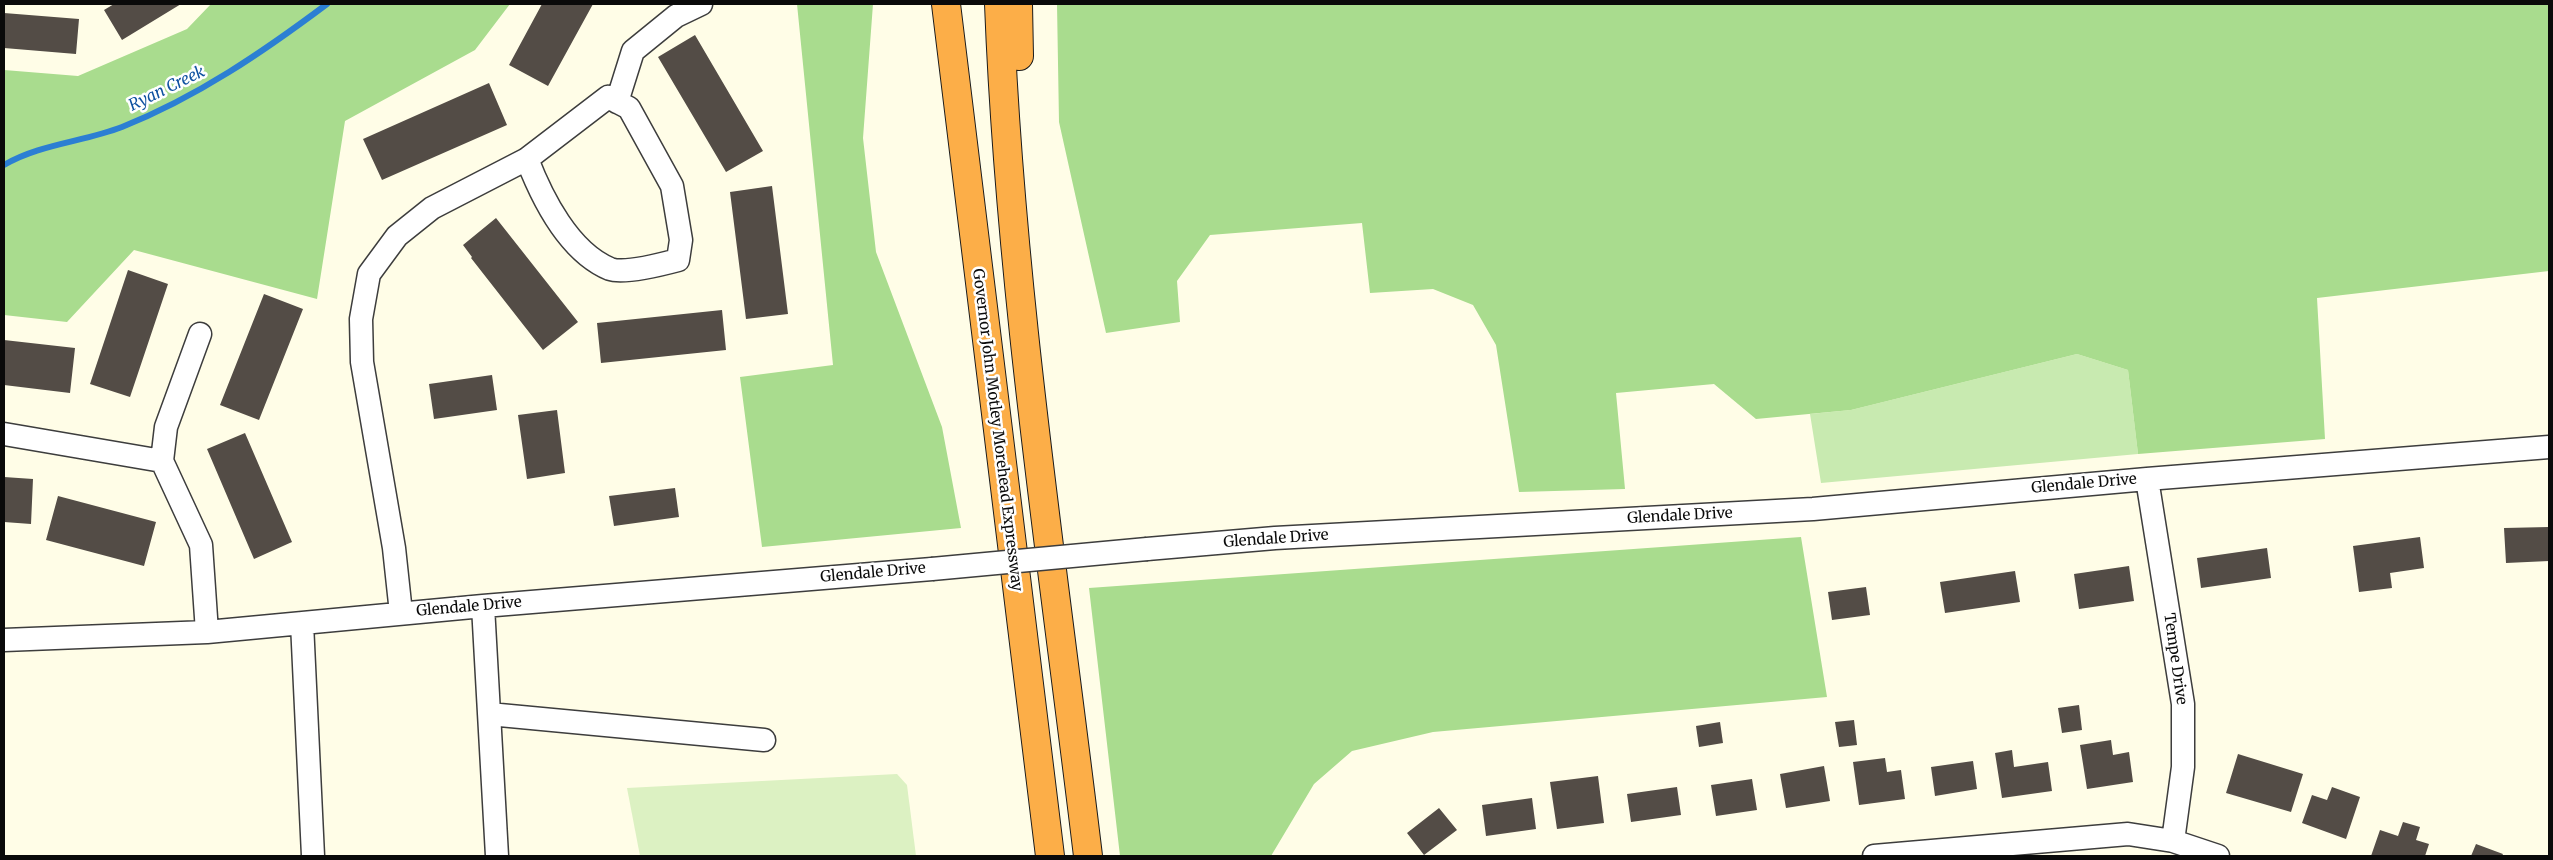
<!DOCTYPE html>
<html>
<head>
<meta charset="utf-8">
<style>
	body { margin:0 }
	#map { position:relative; width:2553px; height:860px; overflow:hidden; background:#fffde7; font-family:Merriweather,serif }
	canvas { display:block }
	.frame { position:absolute; inset:0; border:5px solid #0a0a0a; pointer-events:none }
</style>
</head>
<body>
<div id="map">
<canvas width="2553" height="860"></canvas>
<div class="frame"></div>
</div>
<script>
const context = document.querySelector('canvas').getContext('2d');
context.lineJoin = 'round';
function paint(path, color) { context.fillStyle = color; context.fill(path, 'evenodd'); }
function trace(path, color, width, dash) { context.strokeStyle = color; context.lineWidth = width; context.lineCap = dash ? 'butt' : 'round'; context.setLineDash(dash || []); context.stroke(path); }
function write(font, color, halo, rows, align = 'center') {
  context.font = font + ' Merriweather,serif'; context.lineWidth = 5; context.setLineDash([]); context.textBaseline = 'middle'; context.strokeStyle = halo; context.fillStyle = color; for (const [text, x, y, turn = 0] of rows) {
    context.save(); context.translate(x, y); context.rotate((+turn || 0) * Math.PI / 180); context.textAlign = isNaN(turn) ? turn : align; if (halo) context.strokeText(text, 0, 0); context.fillText(text, 0, 0); context.restore();
  }
}
paint(new Path2D(`
	M2077 354 2128 370 2138 454 1821 483 1810 414 1851 410Z`), '#c8eab0');
paint(new Path2D(`
	M211 4H510L475 50 345 121 317 299 134 250 67 322 4 315V70L78 76 187 29Z
	M797 4H873L863 138 876 252 942 427 961 528 762 547 740 377 833 365Z
	M1057 4H2549V271L2317 298 2325 439 2138 454 2128 370 2077 354 1851 410 1756 419 1714 384 1616 393 1625 489 1519 492 1496 345 1473 305 1433 289 1370 293 1362 223 1210 235 1177 281 1180 322 1106 333 1059 122Z
	M1801 537 1827 697 1433 732 1352 751 1314 784 1271 856H1120L1089 588Z`), '#a9dc8e');
paint(new Path2D(`
	M897 774 907 785 916 856H640L627 788Z`), '#dcf1c2');
trace(new Path2D(`
	M4 165C40 144 83 142 122 127 197 97 263 52 327 4`), '#2c7fd3', 6);
paint(new Path2D(`
	M114 4H181L122 40 104 10Z
	M542 4H593L548 86 509 65Z
	M4 13 79 19 76 54 4 48Z
	M695 35 763 151 726 172 658 57Z
	M489 83 507 125 382 180 363 139Z
	M772 186 788 314 746 319 730 192Z
	M496 218 578 322 543 350 471 258 472 257 463 245Z
	M128 270 168 284 130 397 90 384Z
	M264 294 303 309 259 420 220 405Z
	M722 310 726 350 601 363 597 323Z
	M4 340 75 348 70 393 4 385Z
	M492 375 497 410 434 419 429 384Z
	M557 410 565 473 527 479 518 415Z
	M245 433 292 542 254 559 207 449Z
	M4 477 33 479 31 524 4 522Z
	M675 488 679 517 614 526 609 496Z
	M58 496 156 522 144 566 46 540Z
	M2549 527V561L2506 563 2504 528Z
	M2420 537 2424 568 2390 573 2392 588 2359 592 2353 546Z
	M2267 548 2271 578 2201 588 2197 558Z
	M2129 566 2134 601 2079 609 2074 574Z
	M2015 571 2020 602 1945 613 1940 582Z
	M1866 587 1870 615 1832 620 1828 592Z
	M2079 705 2082 730 2062 733 2058 708Z
	M1854 720 1857 745 1839 747 1835 722Z
	M1720 722 1723 743 1699 747 1696 726Z
	M2111 740 2113 755 2129 752 2133 782 2087 789 2080 745Z
	M2012 750 2014 767 2048 762 2052 791 2002 798 1995 753Z
	M2238 754 2303 774 2291 812 2226 793Z
	M1885 758 1887 772 1901 770 1905 799 1859 805 1853 762Z
	M1973 761 1977 789 1935 796 1931 767Z
	M1824 766 1830 801 1786 808 1780 774Z
	M1598 776 1604 823 1557 829 1550 782Z
	M1752 779 1757 810 1716 816 1711 785Z
	M1677 787 1681 815 1631 822 1627 794Z
	M2332 787 2360 797 2346 839 2302 823 2312 795 2327 800Z
	M1532 798 1536 829 1486 836 1482 805Z
	M1439 808 1457 830 1424 855 1407 833Z
	M2403 822 2420 827 2416 840 2429 844 2425 856H2371L2380 830 2398 836Z
	M2476 844 2503 854 2502 856H2471Z`), '#534c46');
const minor = new Path2D(`
	M617 102 633 51 676 16 701 4
	M4 434 162 461 201 545 207 632
	M162 461 166 427 200 334
	M2147 479 2183 704V767L2173 841
	M1147 549 1275 538 1813 509 2147 479 2549 447
	M483 606 497 856
	M401 613 394 548 362 362 361 319 369 274 397 236 432 208 527 159 608 97 629 108 672 186 681 240 678 260C663 264 624 274 610 269 569 252 542 198 527 159
	M302 623 313 856
	M4 640 207 632 483 606 932 569
	M489 714 764 740
	M1874 856 2128 834 2173 841 2218 856`);
const highway = new Path2D(`
	M946 4 1050 856
	M999 4C1010 289 1054 573 1088 856
	M1018 4 1019 56`);
trace(minor, '#3d3d3d', 25);
trace(highway, '#1b1b1b', 30);
trace(minor, '#fff', 22);
trace(highway, '#fcae48', 28);
const minorBridge = new Path2D(`
	M932 569 1147 549`);
trace(minorBridge, '#3d3d3d', 25, []);
trace(minorBridge, '#fff', 22);
write('15px', '#0a0a0a', '#fff', [
	["Governor John Motley Morehead Expressway",997,430,83],
	["Glendale Drive",2084,484,-5],
	["Glendale Drive",1680,516,-3],
	["Glendale Drive",1276,539,-4],
	["Glendale Drive",873,573,-5],
	["Glendale Drive",469,607,-5],
	["Tempe Drive",2175,659,82]
]);
write('italic 16px', '#0f51a0', '#fff', [
	["Ryan Creek",167,89,-26]
]);
</script>
</body>
</html>
